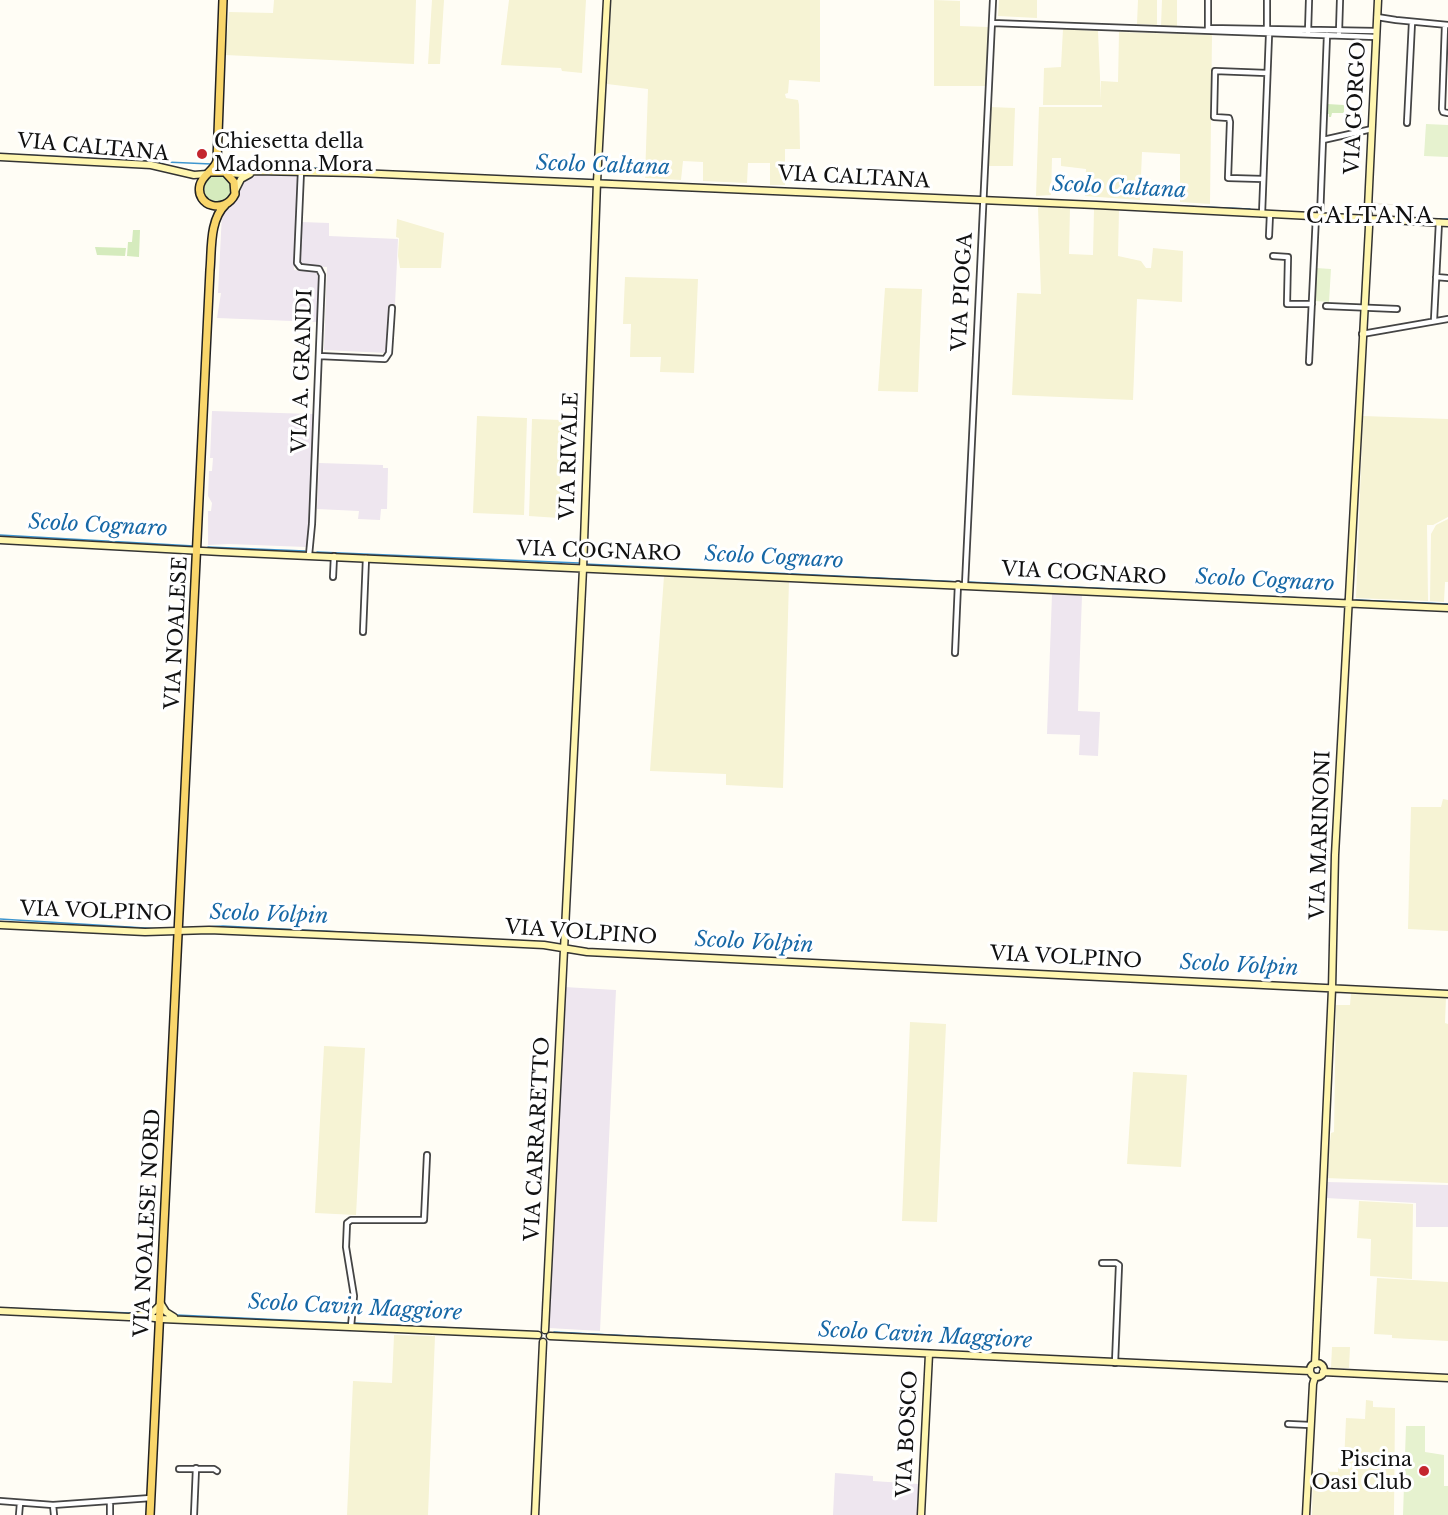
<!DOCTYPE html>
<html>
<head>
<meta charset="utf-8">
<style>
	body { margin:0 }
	canvas { display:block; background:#fffdf5 }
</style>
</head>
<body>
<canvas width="1448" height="1515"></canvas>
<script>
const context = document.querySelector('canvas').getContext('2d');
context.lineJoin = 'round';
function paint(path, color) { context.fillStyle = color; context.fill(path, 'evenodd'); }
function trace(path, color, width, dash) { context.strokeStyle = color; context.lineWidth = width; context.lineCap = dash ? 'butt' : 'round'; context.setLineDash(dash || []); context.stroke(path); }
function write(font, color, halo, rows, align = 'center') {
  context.font = font + ' "Libre Baskerville",serif'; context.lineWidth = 6; context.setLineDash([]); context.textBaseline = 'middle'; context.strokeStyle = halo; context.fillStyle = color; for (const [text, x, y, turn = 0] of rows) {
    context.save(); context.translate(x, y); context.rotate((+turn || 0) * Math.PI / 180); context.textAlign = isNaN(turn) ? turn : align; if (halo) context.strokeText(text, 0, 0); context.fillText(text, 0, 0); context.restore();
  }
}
paint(new Path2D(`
	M259 175H295L298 177 294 270 315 272 319 274 317 322 217 318 221 293H218L222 213 236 199 243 182 252 176Z
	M301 222 329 223V236L398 239 395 305H389L387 353 324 350 327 267 305 266 300 264Z
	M212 411 313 414 309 537 306 547 229 544 208 545V511H211L212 503 208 496 209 471H212L213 458H210Z
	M319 463 383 465V468H388L387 509H381L380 520 358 519 359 511 317 509Z
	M1052 594 1082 595 1078 711 1100 712 1098 756 1079 755 1080 735 1047 734Z
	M564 987 616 990 600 1331 549 1328Z
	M1326 1182 1448 1185V1227H1416V1203L1326 1198Z
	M835 1473 873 1476V1481L919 1484 917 1515H833Z`), '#eee6ef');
paint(new Path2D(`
	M274 0H416L414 64 225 55 229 12 273 13Z
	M432 0H444L440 64H428Z
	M509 0H586L582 73 562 71 561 68 501 65Z
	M611 0H820V82L789 80 788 93 785 94 786 98 798 100 799 105 800 149H785V185H770V163H748L747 183 703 181V162L683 161 681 180 645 178 648 89 607 84Z
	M934 0 960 1V26L988 27 986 86H934Z
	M999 0H1037V18L998 16Z
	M1138 0H1157V25L1137 24Z
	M1162 0H1177V26H1161Z
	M1063 29 1098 31 1101 101V81L1118 82 1119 32 1212 35 1210 204 1180 202V154L1142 152 1140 200 1085 196 1086 169 1061 166V158H1052L1051 195 1036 196 1039 107H1102V105H1043L1044 68 1061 67Z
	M990 107 1015 108 1013 166H987Z
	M1038 207H1070L1069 254 1093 255 1094 209 1119 210 1118 256 1141 261 1146 268H1151L1153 248 1183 251 1182 302 1137 299 1133 400 1012 395 1017 293 1041 294Z
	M397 219 444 233 441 268H400L398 256 399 238 396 237Z
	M625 277 698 279 694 373 660 372 661 357H630L631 324H623Z
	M885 288 922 289 918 392 878 391Z
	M477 416 527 418 524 515 473 513Z
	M1363 416 1448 419V517L1433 525H1427L1428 601 1356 598Z
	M532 419 562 420 559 518 529 516Z
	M1448 519V582H1445L1444 602 1430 601 1431 534 1436 525Z
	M664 576 789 581 783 788 726 785V774L650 771Z
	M1443 799 1448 800V931L1408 929 1411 807H1441Z
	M1351 993 1446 997 1445 1023 1448 1024V1183L1326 1178 1331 1133 1334 1132 1336 1005H1350Z
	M910 1022 946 1024 937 1222 902 1221Z
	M324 1046 365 1048 356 1215 315 1213Z
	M1133 1072 1187 1075 1181 1167 1127 1164Z
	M1359 1201 1413 1204 1412 1279 1370 1276 1371 1239 1357 1238Z
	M1377 1278 1448 1282V1341L1392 1338V1335L1374 1334Z
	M394 1335 435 1336 428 1515H347L353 1381 392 1383Z
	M1332 1347H1350L1349 1368H1331Z
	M1366 1400 1373 1401V1407L1395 1408 1394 1515H1312L1313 1471 1338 1472V1463H1344L1346 1418 1365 1419Z`), '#f6f3d4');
paint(new Path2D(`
	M1327 104 1344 105V113H1332L1331 117H1329V114H1327Z
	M204 189a14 14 0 1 1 28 0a14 14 0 1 1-28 0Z
	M133 230H140L139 257 127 256 128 242H132Z
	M95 247 126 248 125 256 97 255Z`), '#d5ebbd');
paint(new Path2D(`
	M1426 124 1448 125V157L1424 156Z
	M1316 268 1331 269 1329 302 1315 301Z
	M1406 1426H1425V1452L1444 1455V1486H1448V1515H1403Z`), '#e6f2cf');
paint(new Path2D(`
	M1371 202 1401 205H1377V214L1400 215V218L1375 217 1370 212Z`), '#f1ede2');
trace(new Path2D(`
	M0 154 89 158
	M98 159 211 164
	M225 164 353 170
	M487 176 596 180
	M600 180 674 184
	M1017 199 1250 209
	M1441 219H1448
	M0 535 194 546
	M208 547 305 551
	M317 552 579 563
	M585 564 962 582
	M968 582 1345 600
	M1356 600 1448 604
	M0 919 161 929
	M185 928 223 926 381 934
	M551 943 561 945
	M625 951 788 959
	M1398 989 1448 991
	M0 1308 131 1313
	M177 1315 349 1323
	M353 1323 534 1332
	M554 1332 825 1346`), '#3f96cf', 1.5);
const street = new Path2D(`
	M1377 17 1396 20 1448 25
	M992 23 1376 37
	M1445 25 1442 109 1443 112 1448 113
	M1208 28 1376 31
	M1208 29V0
	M1308 32 1309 0
	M1339 32 1340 0
	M1407 123 1412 22
	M1323 140 1372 129
	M301 171 297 263 300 267 319 269 322 275 312 524 309 555
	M1263 179 1228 178 1230 122 1229 118 1214 117 1215 71 1267 73
	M1262 214 1269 35 1267 29V0
	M1320 217 1327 35
	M1269 236 1270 214
	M1273 256 1288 257 1287 304H1312
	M1436 277 1448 278
	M1326 306 1397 309
	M1434 320 1439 222
	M1362 334 1448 319
	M319 356 385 359 389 353 392 308
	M1309 362 1316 216
	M333 577 334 556
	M965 585 993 0
	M363 632 366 558
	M955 653 958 584
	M1102 1263H1116L1119 1265 1115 1363
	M351 1326 354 1296 346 1247 347 1223 351 1220H424L427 1155
	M1288 1424 1310 1425
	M179 1469H214L217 1471
	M0 1501 53 1505 151 1498
	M53 1505 54 1515
	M19 1515 20 1503
	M110 1515V1501
	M194 1515 196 1468`);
const secondary = new Path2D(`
	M0 157 151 165 194 175 207 174
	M227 173 241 174 255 171 358 173 1096 205 1448 223
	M235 191 241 179 250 174
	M0 540 221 552 1448 608
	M0 925 145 932 209 930 421 939 544 945 587 952 1448 994
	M0 1311 129 1317 152 1313 161 1304 166 1312 174 1317
	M140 1316 162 1319 538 1335
	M545 1330 583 569 597 182 607 0
	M550 1336 1310 1371
	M1310 1370a7 7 0 1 1 14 0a7 7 0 1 1-14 0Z
	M1315 1364 1332 989 1335 855 1369 227 1368 208 1378 0
	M1323 1372 1448 1378
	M535 1515 543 1342
	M921 1515 929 1354
	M1306 1515 1313 1384 1315 1377`);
const primary = new Path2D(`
	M211 172H225L234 182 235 194C225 215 195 206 200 185 203 174 214 171 217 161L223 0
	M150 1515 210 270C212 249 209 220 226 204`);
trace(street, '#444', 8);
trace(secondary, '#333', 9);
trace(primary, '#222', 10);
trace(street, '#fff', 4.5);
trace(secondary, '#fff6b0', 6);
trace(primary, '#f9d66b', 7);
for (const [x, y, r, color] of [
	[202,154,6,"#c4262e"],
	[1424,1471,6,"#c4262e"]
]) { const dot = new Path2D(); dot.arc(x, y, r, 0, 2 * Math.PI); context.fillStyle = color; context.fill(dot); trace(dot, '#fff', 2); }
write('20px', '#111', '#fff', [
	["VIA GORGO",1356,108,-87],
	["VIA CALTANA",93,148,5],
	["VIA CALTANA",854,178,3],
	["VIA PIOGA",963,292,-87],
	["VIA A. GRANDI",303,371,-88],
	["VIA RIVALE",570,456,-88],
	["VIA COGNARO",599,552,2],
	["VIA COGNARO",1084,574,3],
	["VIA NOALESE",177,633,-87],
	["VIA MARINONI",1321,835,-88],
	["VIA VOLPINO",96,912,2],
	["VIA VOLPINO",581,933,4],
	["VIA VOLPINO",1066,958,3],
	["VIA CARRARETTO",538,1139,-87],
	["VIA NOALESE NORD",148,1223,-87],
	["VIA BOSCO",908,1434,-87]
]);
write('20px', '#111', '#fff', [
	["Chiesetta della",214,142],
	["Madonna Mora",214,165],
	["Piscina",1412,1460,"right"],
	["Oasi Club",1412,1483,"right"]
], 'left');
write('italic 21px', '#1768a6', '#fff', [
	["Scolo Caltana",603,166,2],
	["Scolo Caltana",1119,188,3],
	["Scolo Cognaro",98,526,3],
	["Scolo Cognaro",774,558,3],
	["Scolo Cognaro",1265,581,3],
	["Scolo Volpin",269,915,2],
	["Scolo Volpin",754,943,3],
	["Scolo Volpin",1239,966,3],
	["Scolo Cavin Maggiore",355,1308,3],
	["Scolo Cavin Maggiore",925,1336,3]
]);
context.letterSpacing = '1.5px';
write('22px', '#111', '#fff', [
	["CALTANA",1370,217]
]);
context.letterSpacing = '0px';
</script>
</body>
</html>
